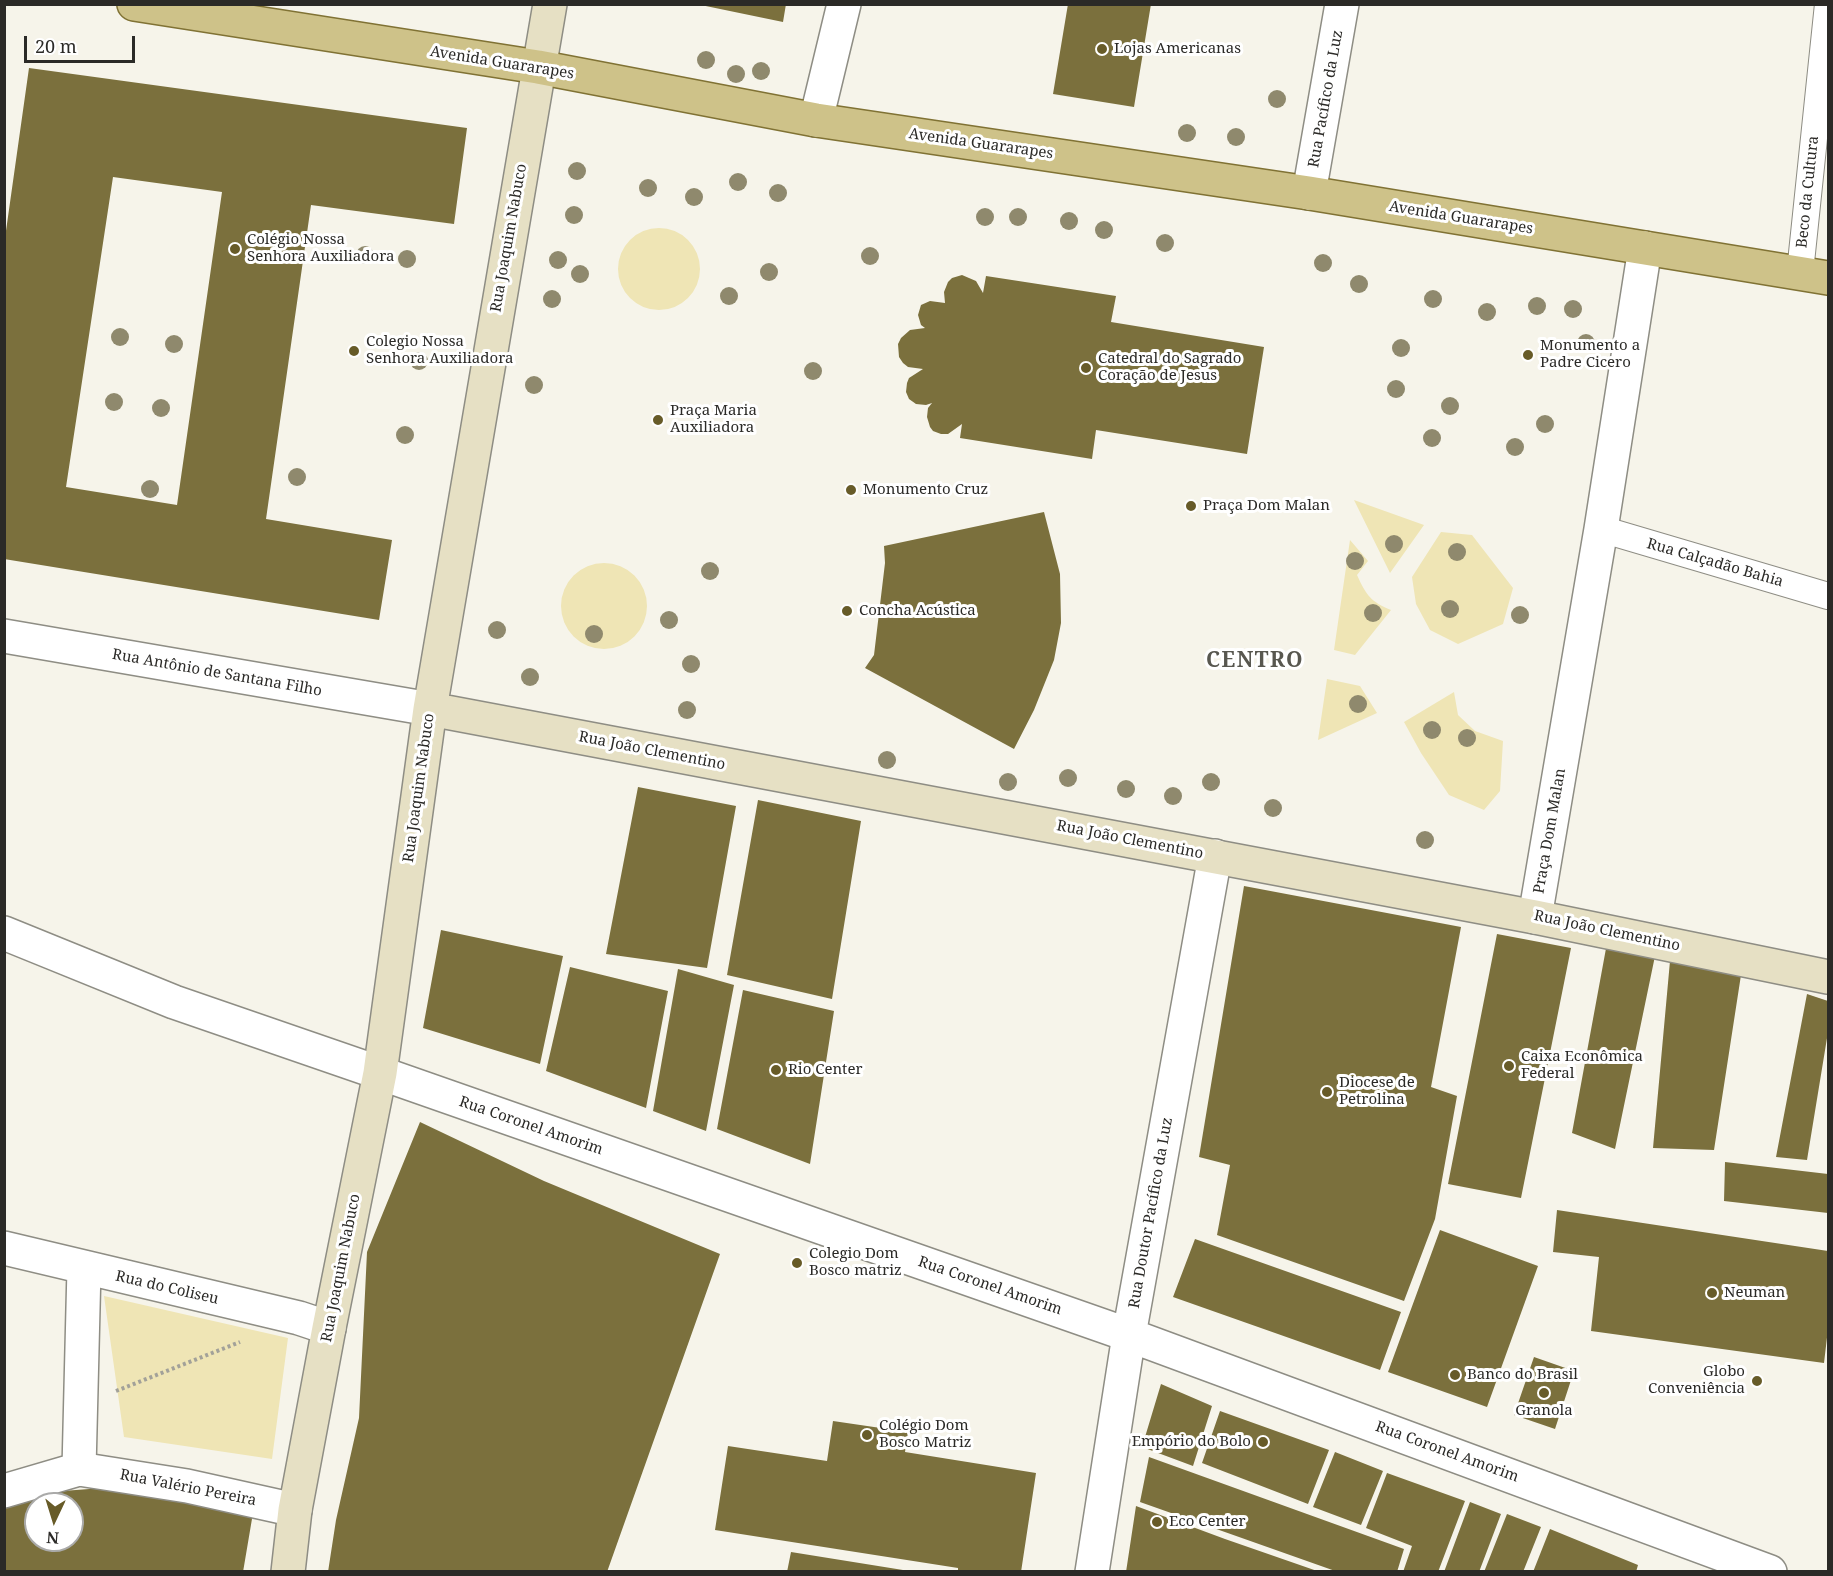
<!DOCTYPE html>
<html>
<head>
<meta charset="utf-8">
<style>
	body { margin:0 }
	#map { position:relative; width:1833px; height:1576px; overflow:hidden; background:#f6f4ea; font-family:"Noto Serif",serif }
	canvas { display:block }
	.frame { position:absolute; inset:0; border:6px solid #2b2a27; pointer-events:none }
	.north { position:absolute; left:24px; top:1492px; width:60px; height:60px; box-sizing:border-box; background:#fff; border:2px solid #aaaaa9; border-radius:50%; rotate:184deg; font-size:16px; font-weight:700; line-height:24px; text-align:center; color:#2b2a27 }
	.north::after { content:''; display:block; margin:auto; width:21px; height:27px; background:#675b28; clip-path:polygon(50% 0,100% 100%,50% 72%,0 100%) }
	.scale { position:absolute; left:24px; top:36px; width:111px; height:27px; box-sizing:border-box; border:3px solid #2b2a27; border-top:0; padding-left:8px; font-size:18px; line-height:21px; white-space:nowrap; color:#2b2a27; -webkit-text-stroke:4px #fff; paint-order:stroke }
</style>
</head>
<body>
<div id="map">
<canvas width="1833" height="1576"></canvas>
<div class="frame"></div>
<div class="north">N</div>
<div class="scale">20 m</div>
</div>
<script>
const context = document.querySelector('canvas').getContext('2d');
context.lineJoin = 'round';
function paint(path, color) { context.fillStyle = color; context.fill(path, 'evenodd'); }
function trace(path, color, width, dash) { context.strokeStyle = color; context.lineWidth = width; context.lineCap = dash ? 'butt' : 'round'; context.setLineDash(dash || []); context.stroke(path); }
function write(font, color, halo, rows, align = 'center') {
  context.font = font + ' "Noto Serif",serif'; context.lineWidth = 6; context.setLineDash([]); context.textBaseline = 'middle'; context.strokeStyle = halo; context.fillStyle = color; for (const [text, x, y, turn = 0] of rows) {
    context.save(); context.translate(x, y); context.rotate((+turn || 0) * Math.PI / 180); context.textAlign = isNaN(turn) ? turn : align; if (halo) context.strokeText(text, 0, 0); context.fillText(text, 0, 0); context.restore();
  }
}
paint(new Path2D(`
	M618 269a41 41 0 1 1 82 0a41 41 0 1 1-82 0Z
	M1354 500 1424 525 1390 573Z
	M1441 532 1472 535 1513 588 1503 624 1458 644 1430 630 1416 604 1412 577Z
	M1350 540 1368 561 1357 575C1366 595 1371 602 1391 610L1355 655 1334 650Z
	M561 606a43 43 0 1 1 86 0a43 43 0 1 1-86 0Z
	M1327 679 1360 686 1377 713 1318 740Z
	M1454 692 1458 715 1475 731 1503 741 1500 791 1484 810 1449 795 1421 753 1404 722Z
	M104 1296 288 1338 272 1459 124 1437Z`), '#efe5b5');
paint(new Path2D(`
	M696 4H786L783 22Z
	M1068 4H1151L1134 107 1053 94Z
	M29 68 467 128 454 224 311 205 266 519 392 540 379 620 4 559V245ZM113 177 222 192 177 505 66 487Z
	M962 275 976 281 983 293 986 276 1116 296 1111 322 1264 347 1247 454 1096 430 1092 459 960 438 962 424 948 434H941L933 431 930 427 927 417 928 408 932 403 926 405 916 404 909 399 906 392 907 383 909 378 923 369 908 367 903 363 899 357 898 344 901 338 910 330 925 328 921 325 918 315 921 305 930 301 945 303 944 292 948 282 952 278Z
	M1044 512 1060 574 1061 623 1054 660 1034 710 1014 749 865 668 874 655 885 563 884 546Z
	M638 787 736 806 707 968 606 954Z
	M758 800 861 821 832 999 727 975Z
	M1244 886 1461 927 1431 1087 1457 1096 1435 1219 1404 1301 1217 1235 1230 1165 1199 1157Z
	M441 930 563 956 540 1064 423 1028Z
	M1497 934 1571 948 1521 1198 1448 1184Z
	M1607 943 1655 956 1615 1149 1572 1133Z
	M1670 961 1741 975 1714 1150 1653 1148Z
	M570 967 668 991 646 1108 546 1071Z
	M678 969 734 985 706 1131 653 1111Z
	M743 990 834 1011 810 1164 717 1129Z
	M1807 994 1828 1001V1032L1807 1160 1776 1157Z
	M420 1122 544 1181 720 1254 607 1572H328L336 1520 359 1418 367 1252Z
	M1725 1162 1828 1174V1213L1724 1201Z
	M1557 1210 1828 1251V1329L1824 1363 1591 1331 1599 1257 1553 1252Z
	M1440 1230 1538 1266 1487 1407 1388 1372Z
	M1195 1239 1401 1312 1380 1370 1173 1297Z
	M1534 1357 1574 1371 1555 1429 1514 1415Z
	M1161 1384 1212 1406 1193 1466 1142 1447Z
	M1220 1411 1329 1450 1308 1504 1202 1463Z
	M833 1421 908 1432 905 1452 1036 1473 1021 1572H958V1568L715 1530 728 1446 827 1461Z
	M1335 1452 1383 1471 1361 1525 1313 1507Z
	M1149 1457 1404 1549 1397 1572H1338L1140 1502Z
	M1387 1473 1465 1501 1438 1572H1403L1412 1546 1366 1528Z
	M116 1487 254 1507 243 1572H4V1502L36 1493ZM36 1504H72V1540H36Z
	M1470 1502 1501 1514 1479 1572H1444Z
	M1136 1506 1225 1539 1320 1572H1126Z
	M1507 1514 1541 1527 1523 1572H1484Z
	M1550 1529 1638 1565 1636 1572H1533Z
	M791 1552 903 1570V1572H787Z`), '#7b703d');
const pedestrian = new Path2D(`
	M1800 272 1828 4
	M1601 529 1828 596`);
const minor = new Path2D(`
	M816 120 844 4
	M1309 193 1342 4
	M4 933 174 1002 380 1073
	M4 1248 299 1318 329 1328
	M79 1469 84 1268
	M4 1491 79 1469 187 1486 295 1510`);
const tertiary = new Path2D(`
	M4 636 430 709
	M1535 917 1601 529 1645 248
	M380 1073 1129 1335 1770 1572
	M1092 1572 1129 1335 1215 856`);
const secondary = new Path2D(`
	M430 709 1535 917 1828 977
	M288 1572 295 1510 329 1328 380 1073 430 709 550 4`);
const primary = new Path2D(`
	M134 4 538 67 816 120 1309 193 1828 278`);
trace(pedestrian, '#8e8d84', 28);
trace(minor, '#8e8d84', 36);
trace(tertiary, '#8e8d84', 36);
trace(secondary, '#8e8d84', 36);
trace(primary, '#807234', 36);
trace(new Path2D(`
	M116 1391 240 1342`), '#a2a199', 4, [3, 3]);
trace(pedestrian, '#fff', 26);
trace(minor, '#fff', 33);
trace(tertiary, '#fff', 33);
trace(secondary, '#e6e0c4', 33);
trace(primary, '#cec289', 33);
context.fillStyle = '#8f896d';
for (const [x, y] of [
	[706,60],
	[761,71],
	[736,74],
	[1277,99],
	[1187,133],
	[1236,137],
	[577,171],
	[738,182],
	[648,188],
	[778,193],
	[694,197],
	[574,215],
	[985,217],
	[1018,217],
	[1069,221],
	[1104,230],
	[1165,243],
	[365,255],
	[870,256],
	[407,259],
	[558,260],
	[1323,263],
	[769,272],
	[580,274],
	[1359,284],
	[729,296],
	[552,299],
	[1433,299],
	[1537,306],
	[1573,309],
	[1487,312],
	[120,337],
	[1586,343],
	[174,344],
	[1401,348],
	[419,361],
	[813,371],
	[534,385],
	[1396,389],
	[114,402],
	[1450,406],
	[161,408],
	[1545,424],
	[405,435],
	[1432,438],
	[1515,447],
	[297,477],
	[150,489],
	[1394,544],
	[1457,552],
	[1355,561],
	[710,571],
	[1450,609],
	[1373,613],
	[1520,615],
	[669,620],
	[497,630],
	[594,634],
	[691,664],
	[530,677],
	[1358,704],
	[687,710],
	[1432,730],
	[1467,738],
	[887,760],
	[1068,778],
	[1008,782],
	[1211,782],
	[1126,789],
	[1173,796],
	[1273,808],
	[1425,840]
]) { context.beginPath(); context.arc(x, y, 9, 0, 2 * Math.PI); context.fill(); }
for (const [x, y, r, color] of [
	[1102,49,6,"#675b28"],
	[235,249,6,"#675b28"],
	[354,351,6,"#675b28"],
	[1528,355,6,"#675b28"],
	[1086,368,6,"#675b28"],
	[658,420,6,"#675b28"],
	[851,490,6,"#675b28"],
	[1191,506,6,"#675b28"],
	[847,611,6,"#675b28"],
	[1509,1066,6,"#675b28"],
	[776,1070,6,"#675b28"],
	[1327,1092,6,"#675b28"],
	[797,1263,6,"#675b28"],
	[1712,1293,6,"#675b28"],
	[1455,1375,6,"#675b28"],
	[1757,1381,6,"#675b28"],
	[1544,1393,6,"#675b28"],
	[867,1435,6,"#675b28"],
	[1263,1442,6,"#675b28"],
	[1157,1522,6,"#675b28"]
]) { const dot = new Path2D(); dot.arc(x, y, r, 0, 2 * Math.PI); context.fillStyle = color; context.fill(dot); trace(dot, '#fff', 2); }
write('15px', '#2b2a27', '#fff', [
	["Lojas Americanas",1114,49],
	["Colégio Nossa",247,240],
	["Senhora Auxiliadora",247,257],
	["Colegio Nossa",366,342],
	["Senhora Auxiliadora",366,359],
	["Monumento a",1540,346],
	["Padre Cicero",1540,363],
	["Catedral do Sagrado",1098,359],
	["Coração de Jesus",1098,376],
	["Praça Maria",670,411],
	["Auxiliadora",670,428],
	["Monumento Cruz",863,490],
	["Praça Dom Malan",1203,506],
	["Concha Acústica",859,611],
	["Caixa Econômica",1521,1057],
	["Federal",1521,1074],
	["Rio Center",788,1070],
	["Diocese de",1339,1083],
	["Petrolina",1339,1100],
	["Colegio Dom",809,1254],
	["Bosco matriz",809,1271],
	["Neuman",1724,1293],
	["Globo",1745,1372,"right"],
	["Conveniência",1745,1389,"right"],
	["Banco do Brasil",1467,1375],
	["Granola",1544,1411,"center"],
	["Colégio Dom",879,1426],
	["Bosco Matriz",879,1443],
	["Empório do Bolo",1251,1442,"right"],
	["Eco Center",1169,1522]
], 'left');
write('15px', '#2b2a27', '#fff', [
	["Avenida Guararapes",502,63,9],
	["Rua Pacífico da Luz",1326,99,-80],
	["Avenida Guararapes",981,144,8],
	["Beco da Cultura",1808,192,-84],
	["Avenida Guararapes",1461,218,9],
	["Rua Joaquim Nabuco",509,238,-80],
	["Rua Calçadão Bahia",1715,563,16],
	["Rua Antônio de Santana Filho",217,673,10],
	["Rua João Clementino",652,751,11],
	["Rua Joaquim Nabuco",419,788,-82],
	["Praça Dom Malan",1550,831,-80],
	["Rua João Clementino",1130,840,11],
	["Rua João Clementino",1607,931,12],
	["Rua Coronel Amorim",531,1126,19],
	["Rua Doutor Pacífico da Luz",1151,1213,-80],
	["Rua Joaquim Nabuco",341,1268,-79],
	["Rua Coronel Amorim",990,1286,19],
	["Rua do Coliseu",167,1288,13],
	["Rua Coronel Amorim",1447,1452,20],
	["Rua Valério Pereira",188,1488,11]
]);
context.letterSpacing = '1.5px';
write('bold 21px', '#58574f', '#fff', [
	["CENTRO",1255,661]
]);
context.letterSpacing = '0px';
</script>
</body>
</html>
